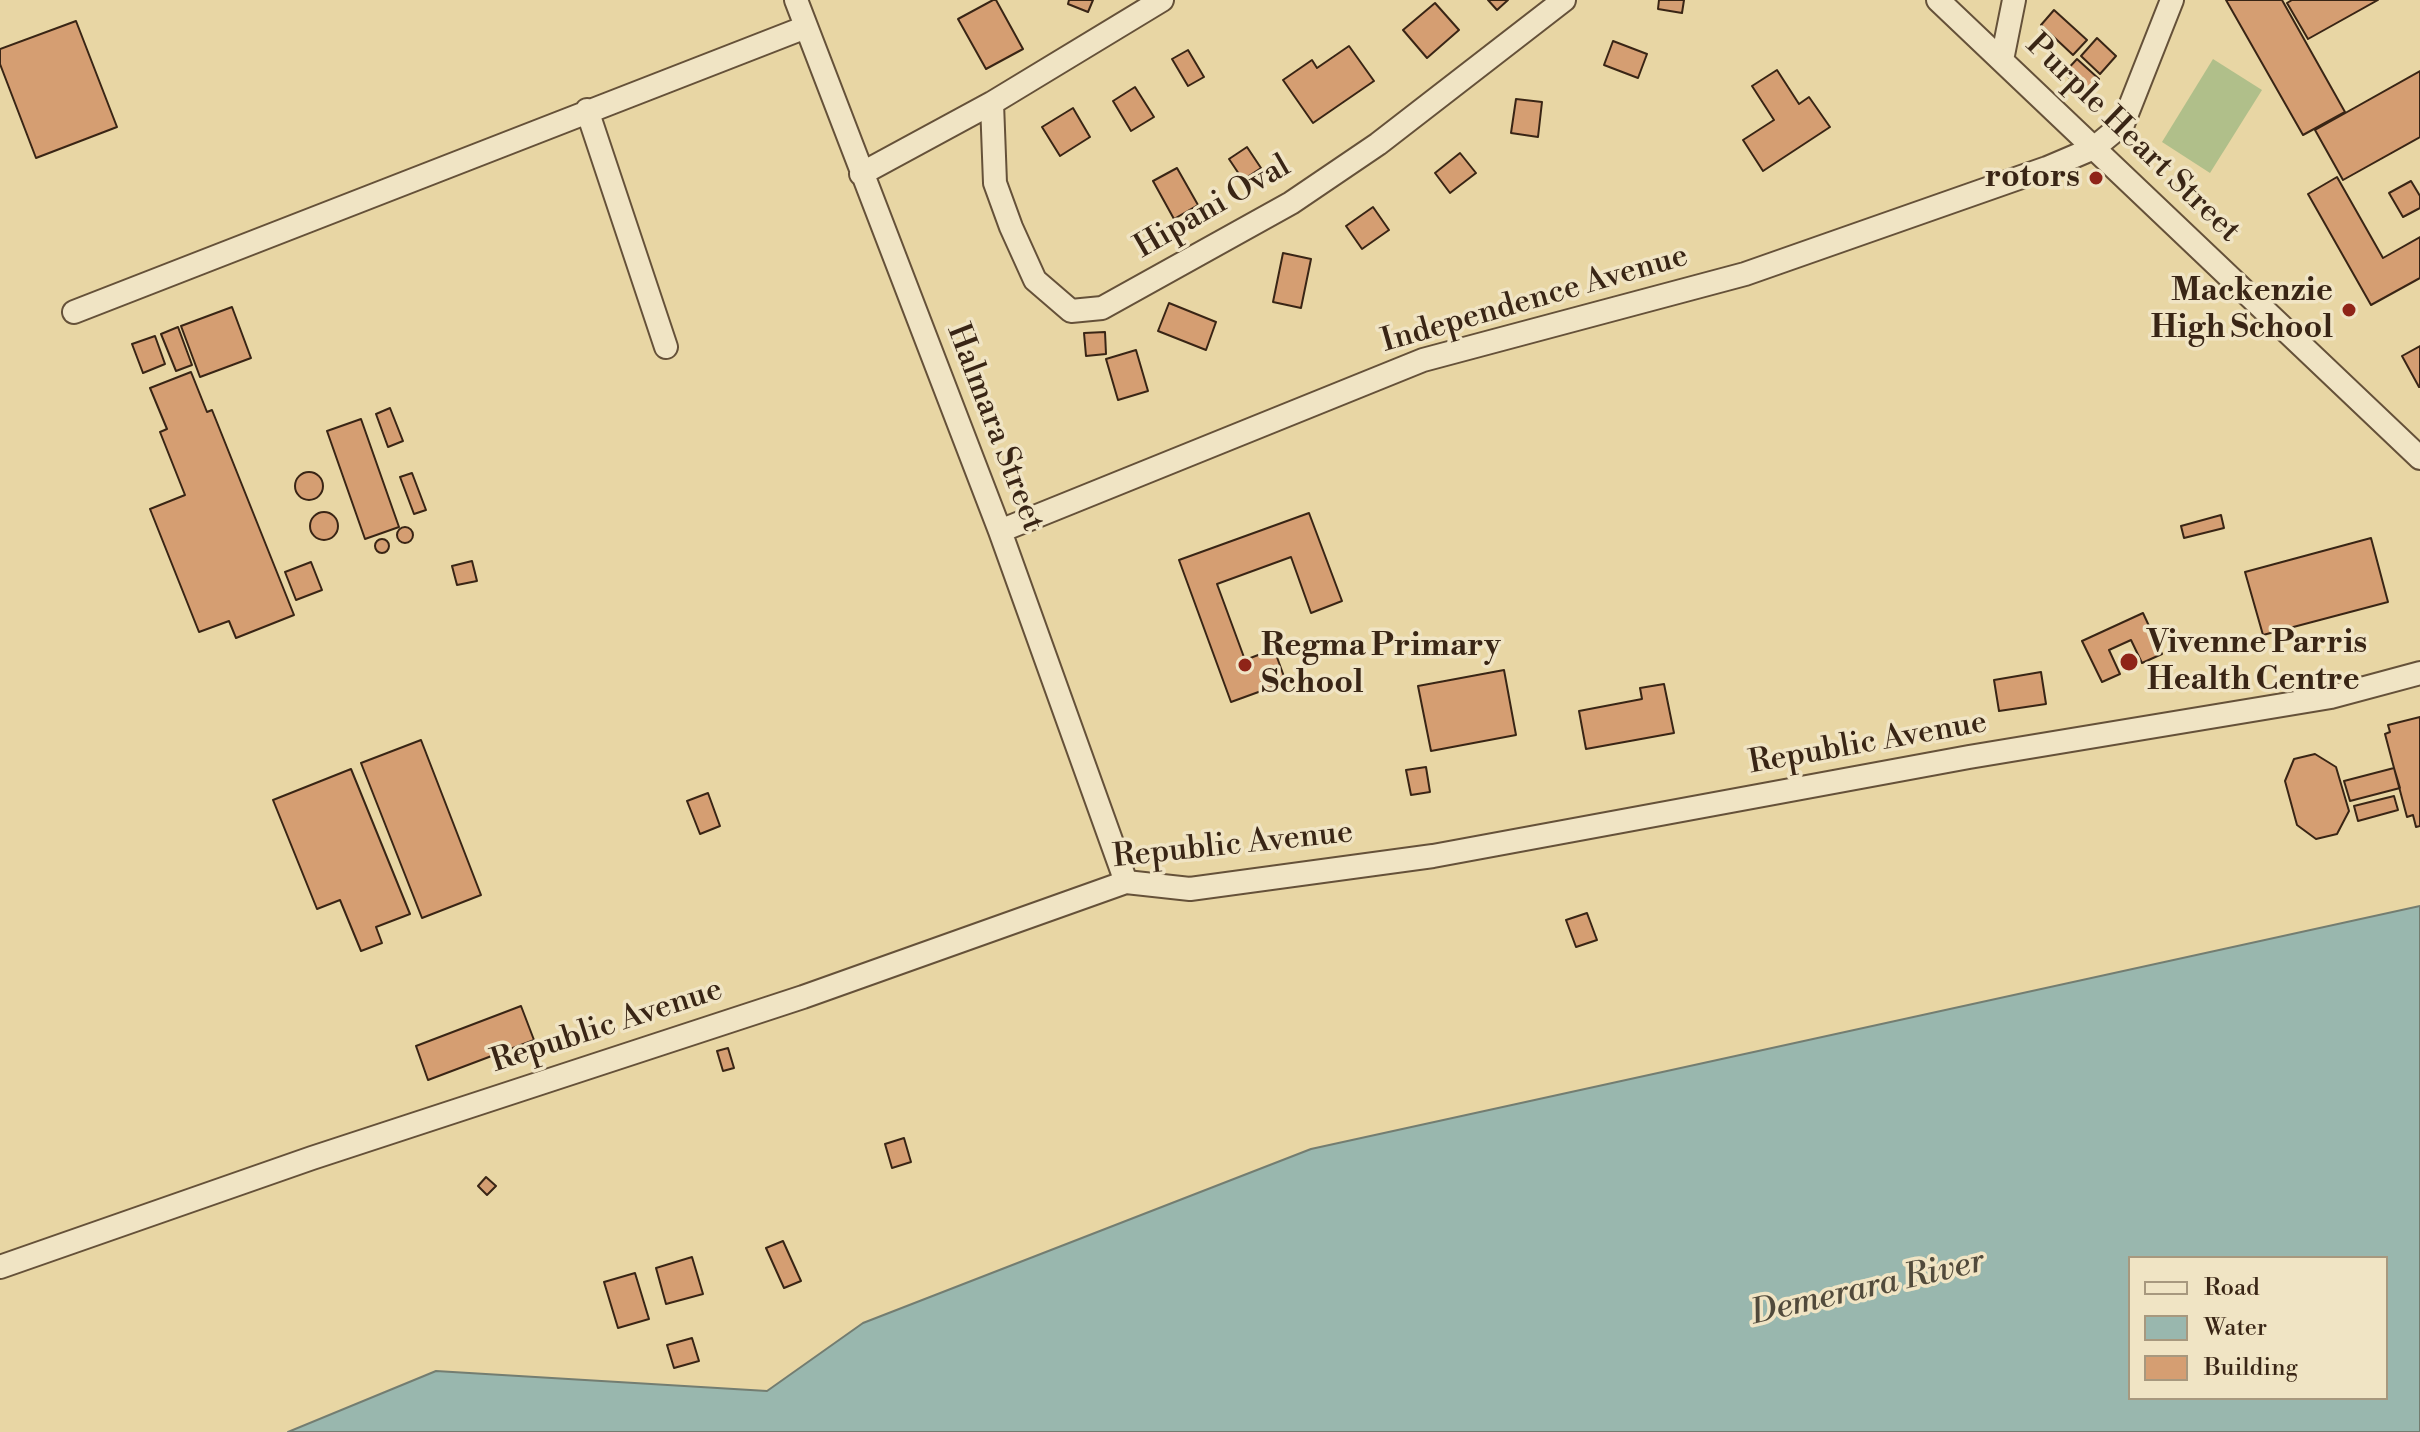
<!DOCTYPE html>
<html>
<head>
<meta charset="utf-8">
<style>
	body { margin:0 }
	#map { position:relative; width:2420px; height:1432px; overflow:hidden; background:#e8d6a4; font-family:"Libre Bodoni",serif }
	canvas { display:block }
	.legend { position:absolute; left:2128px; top:1256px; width:260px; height:144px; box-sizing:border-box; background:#f0e4c4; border:2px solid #a7987e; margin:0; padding:10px 14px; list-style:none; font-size:24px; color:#392515 }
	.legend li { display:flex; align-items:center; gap:16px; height:40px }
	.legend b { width:40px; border:2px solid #a7987e }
</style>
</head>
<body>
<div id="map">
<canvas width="2420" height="1432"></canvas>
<ul class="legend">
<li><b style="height:10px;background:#f0e4c4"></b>Road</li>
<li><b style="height:22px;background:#99b7ae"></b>Water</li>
<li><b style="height:22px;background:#d59e72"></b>Building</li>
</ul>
</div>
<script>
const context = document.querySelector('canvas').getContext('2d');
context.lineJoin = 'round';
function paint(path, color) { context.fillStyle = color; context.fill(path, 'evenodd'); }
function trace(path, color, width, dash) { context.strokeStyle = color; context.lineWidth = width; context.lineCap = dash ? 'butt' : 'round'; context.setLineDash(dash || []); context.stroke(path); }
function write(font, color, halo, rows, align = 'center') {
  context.font = font + ' "Libre Bodoni",serif'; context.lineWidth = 7; context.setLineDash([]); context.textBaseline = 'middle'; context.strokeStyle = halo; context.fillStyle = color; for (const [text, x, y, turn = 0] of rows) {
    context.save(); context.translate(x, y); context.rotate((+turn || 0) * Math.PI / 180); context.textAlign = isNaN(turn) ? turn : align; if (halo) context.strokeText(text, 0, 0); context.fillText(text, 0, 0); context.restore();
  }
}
paint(new Path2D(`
	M2213 59 2262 90 2210 173 2162 142Z`), '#b0bf8a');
const water = new Path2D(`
	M2420 906V1432H288L436 1371 767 1391 863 1323 1311 1149ZM2130 1258H2386V1398H2130Z`);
paint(water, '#99b7ae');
trace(water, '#737d71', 2);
const building = new Path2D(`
	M993 0H996L1023 49 986 69 958 19Z
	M1069 0H1093L1088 12 1068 4Z
	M1488 0H1508L1497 10Z
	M1659 0H1684L1682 13 1658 9Z
	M2226 0H2282L2345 112 2303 135Z
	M2292 0H2378L2308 39 2287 3Z
	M1435 3 1459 30 1427 58 1403 30Z
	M2054 10 2087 40 2073 55 2041 25Z
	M76 21 117 127 36 158 0 64V49Z
	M2097 38 2116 56 2100 74 2081 56Z
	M1613 41 1647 54 1638 78 1604 65Z
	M1349 46 1374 81 1313 123 1283 80 1312 60 1317 68Z
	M1188 50 1204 77 1188 86 1172 59Z
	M2077 59 2099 79 2086 93 2064 73Z
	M1777 70 1799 104 1809 97 1830 127 1763 171 1743 140 1774 120 1752 86Z
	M2420 71V137L2343 180 2315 130Z
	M1135 87 1154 117 1131 131 1113 101Z
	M1516 99 1542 102 1538 137 1511 133Z
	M1073 108 1090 137 1060 156 1042 127Z
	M1247 147 1261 168 1243 180 1229 159Z
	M1460 153 1476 173 1450 193 1435 173Z
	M1177 168 1198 205 1174 219 1153 181Z
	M2337 177 2383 258 2420 237V278L2371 305 2308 194Z
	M2411 181 2420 196V208L2403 217 2389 193Z
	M1373 207 1389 230 1362 249 1346 226Z
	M1283 253 1311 259 1301 308 1273 302Z
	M1169 303 1216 322 1206 350 1158 331Z
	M232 307 251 358 200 377 181 326Z
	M178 327 192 365 176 371 161 334Z
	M1105 332 1106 354 1086 356 1084 333Z
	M155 336 165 364 143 373 132 344Z
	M2420 346V387H2419L2402 356Z
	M1136 350 1148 391 1118 400 1106 359Z
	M191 372 207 412 212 410 294 615 236 638 229 621 199 632 150 509 185 495 160 432 167 429 150 388Z
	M390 408 403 441 388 447 376 414Z
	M361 419 399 527 365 539 327 431Z
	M295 486a14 14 0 1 1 28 0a14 14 0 1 1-28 0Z
	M412 473 426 510 414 514 400 477Z
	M310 526a14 14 0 1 1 28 0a14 14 0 1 1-28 0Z
	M1309 513 1342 601 1311 613 1291 557 1217 584 1245 660 1274 649 1286 682 1231 702 1179 560Z
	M2221 515 2224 528 2184 538 2181 526Z
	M397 535a8 8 0 1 1 16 0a8 8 0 1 1-16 0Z
	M2371 538 2388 602 2263 635 2245 572Z
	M375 546a7 7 0 1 1 14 0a7 7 0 1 1-14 0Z
	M472 561 477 581 457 585 452 566Z
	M311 562 322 590 296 600 285 572Z
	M2143 613 2162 654 2142 663 2131 640 2109 650 2120 674 2102 682 2082 641Z
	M1504 670 1516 735 1431 751 1418 686Z
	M2041 672 2046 704 1999 711 1994 680Z
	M1664 684 1674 733 1586 749 1579 711 1642 699 1640 688Z
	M2420 717V826L2416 827 2413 815 2407 817 2385 734 2390 732 2388 725Z
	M421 740 481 895 422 918 361 763Z
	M2315 754 2336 767 2349 811 2337 834 2316 839 2297 825 2285 781 2294 759Z
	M1426 767 1430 792 1411 795 1406 770Z
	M2394 768 2400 788 2350 801 2344 781Z
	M351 769 410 914 376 927 382 943 361 951 340 900 317 909 273 800Z
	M708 793 720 826 700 834 687 801Z
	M2394 796 2398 810 2358 821 2354 806Z
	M1587 913 1597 940 1576 947 1566 920Z
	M521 1006 534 1040 428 1080 416 1046Z
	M728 1048 734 1068 723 1071 717 1051Z
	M904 1138 911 1162 892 1168 885 1144Z
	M486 1177 496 1186 487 1195 478 1186Z
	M783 1241 801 1281 784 1288 766 1248Z
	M692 1257 703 1294 666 1304 656 1268Z
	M635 1273 649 1319 618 1328 604 1282Z
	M692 1338 699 1361 674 1368 667 1345Z`);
paint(building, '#d59e72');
trace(building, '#392515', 2);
const minor = new Path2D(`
	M796 0 1000 531 1126 882
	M1938 0 2420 458
	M2002 60 2014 0
	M992 103 995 183 1011 227 1035 280 1071 311 1102 308 1291 203 1378 144 1564 0
	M587 110 666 347
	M861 174 992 103 1162 0
	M74 312 806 27
	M1000 531 1423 360 1745 274 2047 168 2094 148 2123 124 2172 0
	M0 1267 312 1158 803 997 1126 882 1190 889 1433 856 1969 757 2331 697 2420 673`);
trace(minor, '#655139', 26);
trace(minor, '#f0e4c4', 22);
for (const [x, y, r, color] of [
	[2096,178,8,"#8f2418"],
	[2349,310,8,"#8f2418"],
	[2129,662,10,"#8f2418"],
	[1245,665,8,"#8f2418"]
]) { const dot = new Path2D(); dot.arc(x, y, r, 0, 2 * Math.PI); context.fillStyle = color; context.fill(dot); trace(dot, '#f0e4c4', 3); }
write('32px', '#392515', '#f0e4c4', [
	["Purple Heart Street",2132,139,44],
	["Hipani Oval",1213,208,-30],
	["Independence Avenue",1535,300,-16],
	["Halmara Street",994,428,69],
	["Republic Avenue",1868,744,-10],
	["Republic Avenue",1233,846,-6],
	["Republic Avenue",607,1027,-18]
]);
write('bold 32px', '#392515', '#f0e4c4', [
	["rotors",2080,178],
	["Mackenzie",2333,292],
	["High School",2333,329],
	["Vivenne Parris",2147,644,"left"],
	["Health Centre",2147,681,"left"],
	["Regma Primary",1261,647,"left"],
	["School",1261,684,"left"]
], 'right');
write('italic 34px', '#514a3b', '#f0e4c4', [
	["Demerara River",1868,1289,-13]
]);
</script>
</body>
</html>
